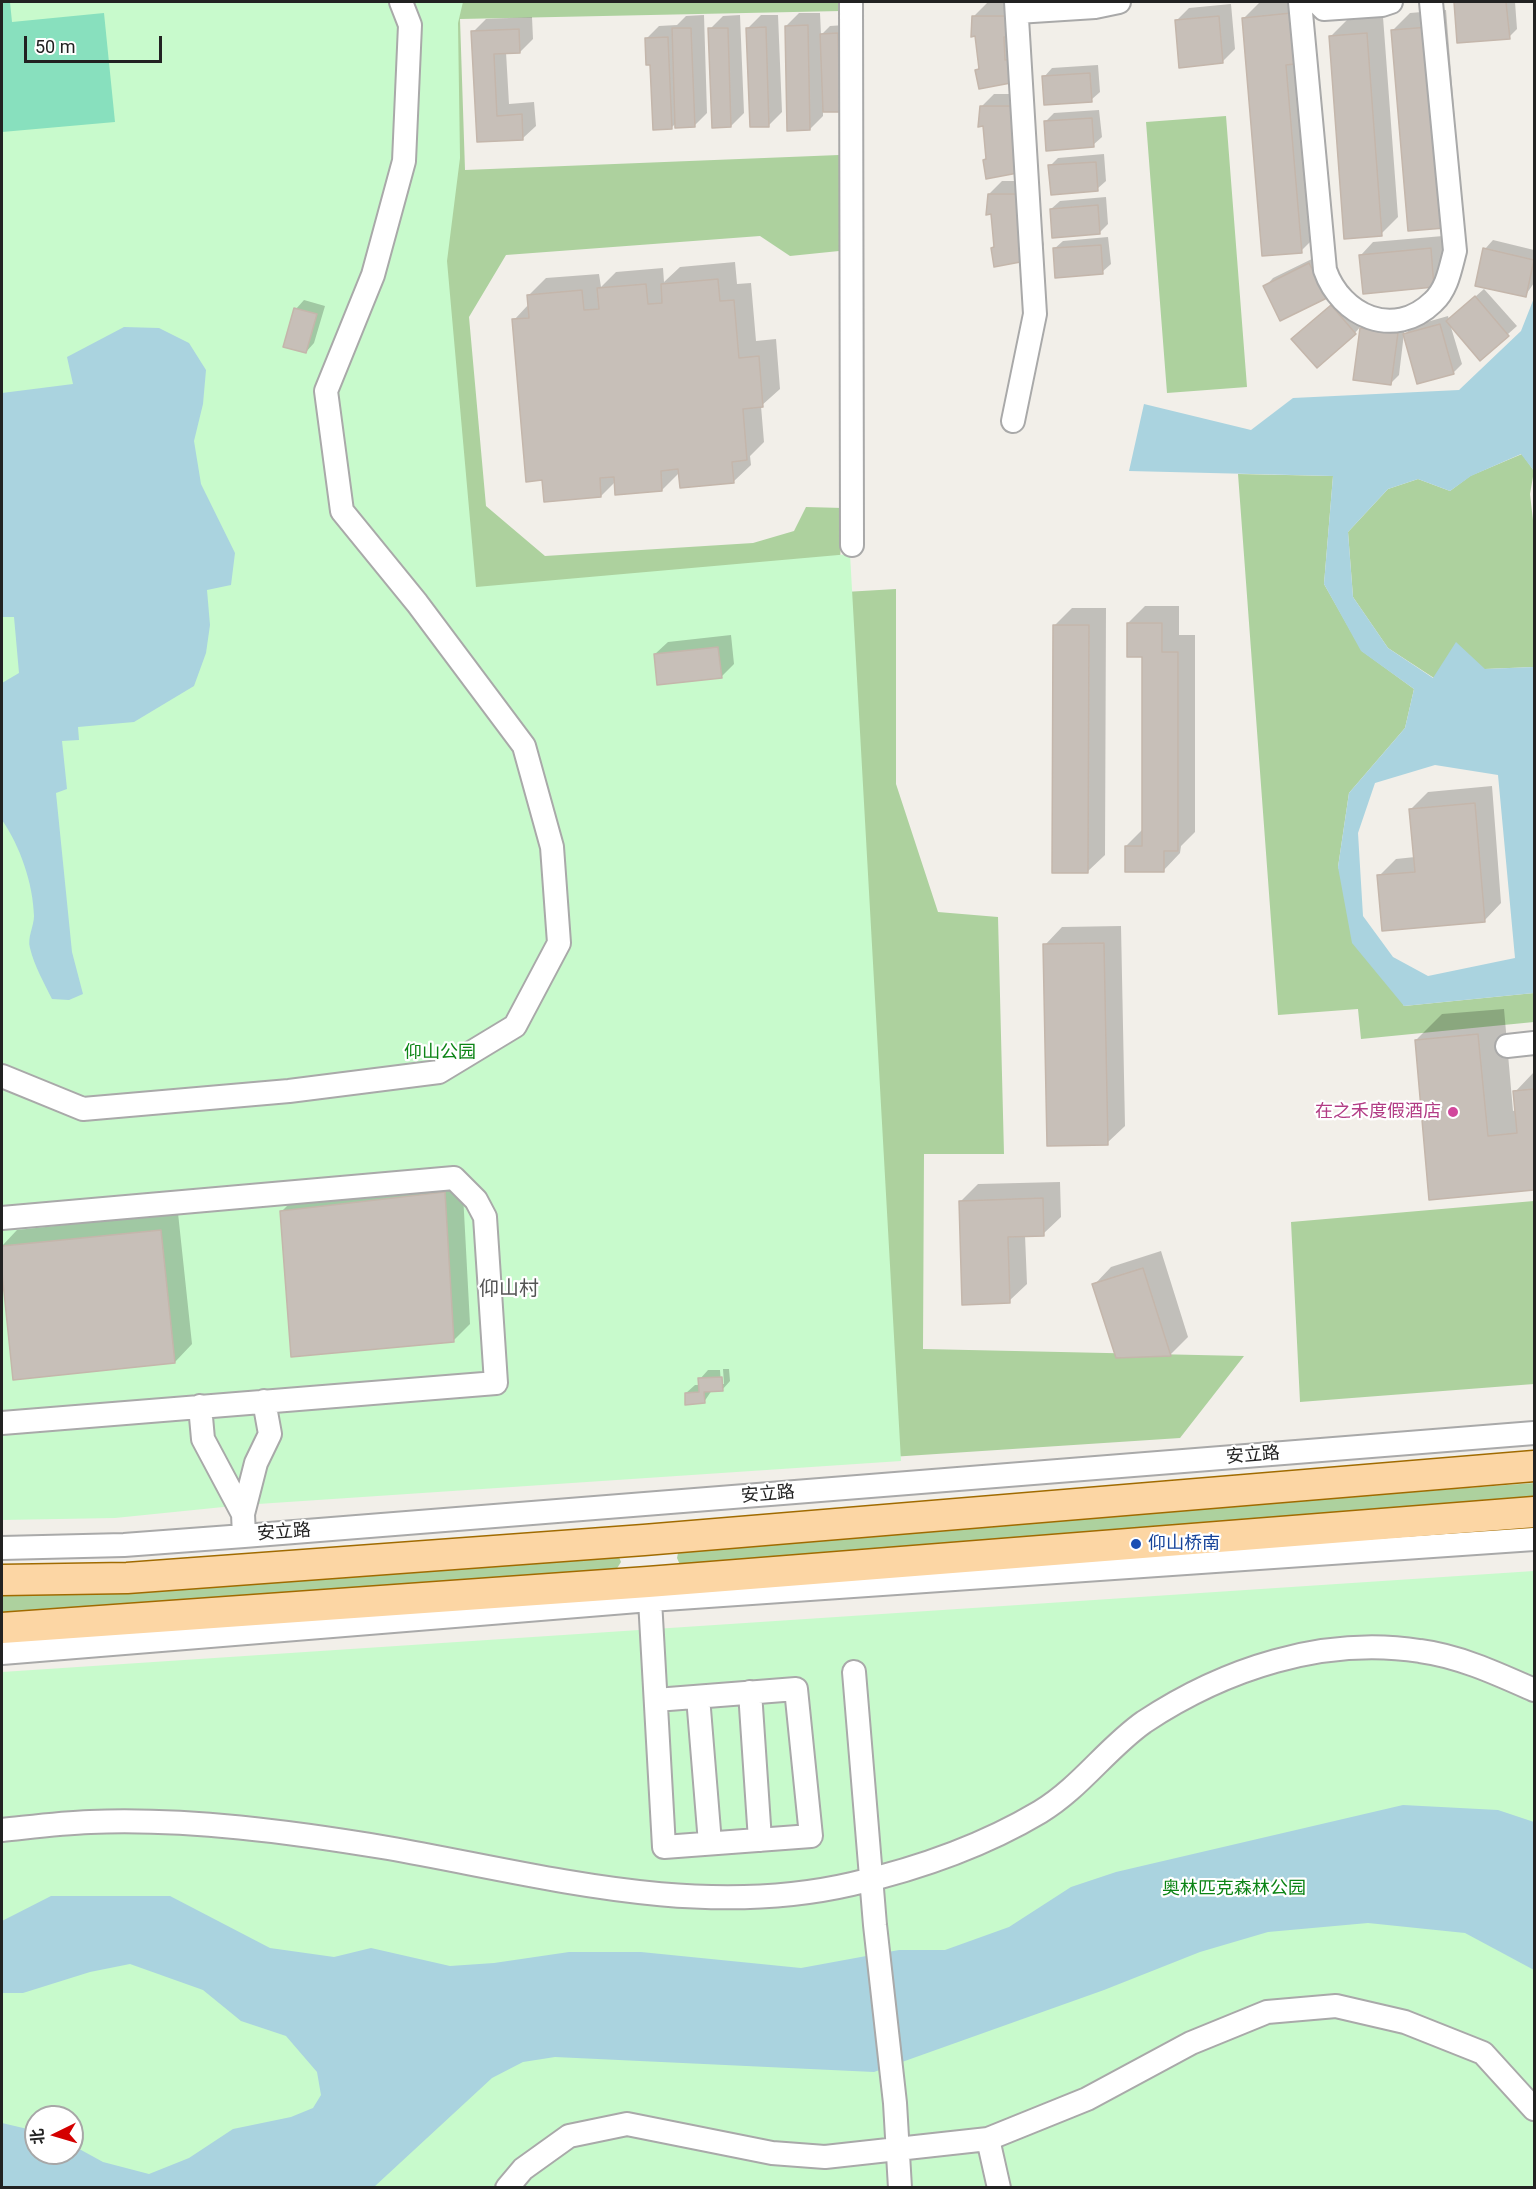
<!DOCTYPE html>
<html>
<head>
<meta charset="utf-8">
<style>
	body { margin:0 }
	#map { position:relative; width:1536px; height:2189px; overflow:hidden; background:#f2efe9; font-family:Roboto,"Noto Sans SC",sans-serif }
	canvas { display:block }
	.frame { position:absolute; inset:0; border:3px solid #222; pointer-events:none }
	.north { position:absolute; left:24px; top:2105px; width:60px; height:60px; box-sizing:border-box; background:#fff; border:2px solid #a7a7a7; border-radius:50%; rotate:265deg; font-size:16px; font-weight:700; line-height:24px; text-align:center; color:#222 }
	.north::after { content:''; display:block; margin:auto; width:21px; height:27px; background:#d40000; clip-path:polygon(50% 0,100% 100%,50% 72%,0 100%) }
	.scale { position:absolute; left:24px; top:36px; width:138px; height:27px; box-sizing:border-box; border:3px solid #222; border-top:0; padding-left:8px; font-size:18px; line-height:21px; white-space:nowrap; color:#222; -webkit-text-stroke:4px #fff; paint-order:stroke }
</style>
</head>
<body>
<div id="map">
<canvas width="1536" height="2189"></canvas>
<div class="frame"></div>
<div class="north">北</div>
<div class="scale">50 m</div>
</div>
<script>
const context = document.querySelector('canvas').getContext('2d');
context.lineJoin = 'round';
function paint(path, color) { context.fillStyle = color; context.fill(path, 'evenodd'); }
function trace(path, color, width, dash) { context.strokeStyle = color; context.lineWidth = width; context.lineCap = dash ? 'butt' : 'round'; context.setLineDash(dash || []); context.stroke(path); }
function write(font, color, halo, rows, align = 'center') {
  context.font = font + ' Roboto,"Noto Sans SC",sans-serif'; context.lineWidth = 4.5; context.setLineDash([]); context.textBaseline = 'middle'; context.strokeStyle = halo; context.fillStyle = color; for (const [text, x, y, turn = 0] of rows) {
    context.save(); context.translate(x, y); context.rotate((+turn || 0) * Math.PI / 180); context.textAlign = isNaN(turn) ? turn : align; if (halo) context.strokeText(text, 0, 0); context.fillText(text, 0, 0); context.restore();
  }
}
paint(new Path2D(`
	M417 2H840L841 11 460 19 465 170 839 155V251L790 256 760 236 506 255 469 317 486 506 545 556 753 543 794 531 806 507 843 508 840 560 508 704 379 301Z
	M1226 116 1247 387 1167 393 1146 122Z
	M1522 454 1534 471 1530 494 1534 529V667L1485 669 1434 678 1388 648 1353 597 1348 532 1388 489 1418 479 1450 491 1470 476Z
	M1238 474 1333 476 1324 584 1362 651 1414 689 1405 728 1349 793 1338 867 1404 1006 1534 993V1022L1361 1039 1358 1009 1278 1015Z
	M896 589V784L938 912 998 917 1004 1154H924L923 1349 1244 1356 1180 1438 845 1460V592Z
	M1534 1201V1384L1300 1402 1291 1222Z
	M1534 1483V1508L680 1565 677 1558 679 1548 689 1545Z
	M617 1552 621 1562 616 1570 2 1614V1588Z`), '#add19e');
paint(new Path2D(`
	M2 2H463L458 23 460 158 447 261 476 587 850 554 901 1461 243 1505 115 1518 2 1520Z
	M1534 1571V2187H2V1672ZM36 2117H72V2153H36Z`), '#c8facc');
paint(new Path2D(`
	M2 2H10L12 22 104 13 115 122 2 132Z`), '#88e0be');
paint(new Path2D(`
	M1534 298V471L1521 454 1471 476 1450 491 1418 479 1388 489 1348 532 1353 597 1388 648 1433 678 1456 642 1485 669 1534 667V993L1404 1006 1352 943 1338 867 1349 793 1405 728 1414 689 1361 651 1324 584 1333 476 1129 471 1144 404 1251 430 1293 398 1459 390 1521 331ZM1435 765 1498 775 1515 958 1428 976 1393 957 1363 916 1358 833 1375 783Z
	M124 327 159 328 189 343 206 370 203 404 194 441 201 484 235 553 231 585 207 590 210 625 206 653 194 686 134 722 78 727 79 740 62 741 67 789 56 793 72 952 83 994 69 1000 52 999C44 983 34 965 30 948 27 938 34 926 34 916 33 883 20 846 2 820V683L19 673 14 617H2V393L73 384 67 357Z
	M1403 1805 1498 1810 1534 1822V1970L1465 1933 1368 1923 1268 1932 1200 1952 1104 1990 874 2072 555 2057 523 2062 492 2078 374 2187H2V2123L36 2131V2153H72V2145L103 2162 149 2174 189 2158 233 2129 291 2117 313 2108 321 2095 317 2072 286 2036 241 2021 203 1990 130 1964 90 1972 23 1993H2V1921L51 1896H170L270 1948 334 1957 371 1948 450 1966 494 1963 569 1952H641L801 1968 899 1950H945L1009 1927 1071 1887 1116 1872Z`), '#aad3df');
paint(new Path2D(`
	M988 2 1020 3 1028 67 977 70 980 67 974 16Z
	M1260 2H1308L1318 234 1301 251 1244 18Z
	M1455 2H1515L1517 29 1509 37 1459 42Z
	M1231 4 1235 49 1222 62 1176 21 1189 8Z
	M1446 10 1462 209 1393 30 1410 13Z
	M799 13H820L821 35 830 26 845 25 848 102 839 110 823 111V116L810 129 786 26Z
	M704 15 707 113 694 126 677 122 672 127 651 63 646 39 659 26 677 25 686 16Z
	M740 15 744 113 731 126 710 29 723 16Z
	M761 15H778L782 112 769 125 748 28Z
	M532 17 533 39 520 52H506L509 104 534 102 536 126 523 138 478 141 473 32 486 19Z
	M1383 17 1398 217 1381 234 1330 37 1347 20Z
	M1098 65 1100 92 1091 100 1044 77 1052 68Z
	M994 94H1028L1035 158 985 160 988 157 981 107Z
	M1099 110 1102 137 1093 145 1045 122 1054 113Z
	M1104 154 1106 181 1097 189 1050 166 1058 158Z
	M1002 181H1036L1039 225 1044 245 1031 258 993 248 996 245 989 194Z
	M1106 197 1108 224 1099 233 1051 209 1060 201Z
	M1443 236 1447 273 1434 286 1361 255 1373 242Z
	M1108 237 1111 264 1102 272 1054 249 1063 241Z
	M1493 240 1534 250V283L1525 296 1485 249Z
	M1318 256 1334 288 1326 297 1265 287 1273 278Z
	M735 262 737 284 751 283 756 341 776 339 780 389 761 406 764 442 750 456 751 465 733 482 680 472 662 490 616 481 601 496 543 479 514 320 529 304 528 296 546 278 599 274 601 287 616 272 663 268 664 282 680 267Z
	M1484 289 1517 326 1480 359 1450 324 1462 364 1453 373 1405 334 1413 326 1448 316 1449 320Z
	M1340 298 1405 325 1399 375 1391 383 1355 378 1361 326 1355 333 1302 331Z
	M304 300 325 306 314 343 306 352 296 309Z
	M1145 606H1179V635H1195V832L1181 846 1180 853 1163 871 1126 846 1143 829 1144 656 1128 623Z
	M1072 608H1106L1105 855 1087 872 1055 625Z
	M731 635 734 664 721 677 655 654 668 642Z
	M1492 786 1501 903 1484 921 1379 876 1396 859 1415 857 1411 809 1428 792Z
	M1121 926 1125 1126 1107 1143 1045 945 1062 927Z
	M1504 1009 1513 1111 1517 1110 1515 1092 1534 1072V1189L1431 1198 1416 1040 1442 1014Z
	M462 1175 470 1324 453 1341 281 1212 299 1194Z
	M1060 1182 1061 1217 1043 1234 1025 1235 1027 1284 1009 1301 961 1201 978 1184Z
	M178 1213 192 1344 175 1362 15 1378 2 1246 17 1230Z
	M1161 1251 1188 1337 1171 1354 1117 1356 1094 1285 1111 1267Z
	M723 1369H729L730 1381 722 1390H712L704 1402 686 1393 695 1385H700V1379L708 1370H720L721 1384H724Z`), '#0003');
const building = new Path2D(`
	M1454 2H1506L1510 39 1457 43Z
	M1291 13 1295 64 1286 65 1302 253 1262 256 1242 18Z
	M972 16H1008V37H1004L1005 60 1011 59 1016 82 979 89 975 70 979 69 975 36 971 37Z
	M1219 16 1223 63 1179 68 1175 20Z
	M808 25 810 130 787 131 785 26Z
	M766 27 769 127H750L746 28Z
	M1429 27 1445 228 1408 231 1391 30Z
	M672 28H691L695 127 675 128Z
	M708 28H728L731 127 712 128Z
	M519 29 520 53 494 54 497 116 522 114 523 140 477 142 471 31Z
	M838 33 840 112H823L820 34Z
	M1367 33 1382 236 1344 239 1329 36Z
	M668 37 672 129 653 130 650 65H646L645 38Z
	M1090 73 1092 102 1044 105 1042 76Z
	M980 106H1016V127H1012L1013 150 1018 149 1023 172 986 179 983 160 986 159 983 126 978 127Z
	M1092 118 1094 147 1046 151 1044 121Z
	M1096 162 1098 191 1051 195 1048 165Z
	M988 194H1024L1031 260 994 267 991 248 994 247 991 214 986 215Z
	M1098 205 1100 234 1052 238 1050 209Z
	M1101 245 1103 274 1055 278 1053 248Z
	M1431 248 1434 287 1363 294 1359 255Z
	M1483 248 1534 260 1526 297 1475 286Z
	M1309 263 1327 298 1280 321 1263 286Z
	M718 279 720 301 734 300 739 358 759 356 763 407 743 409 747 460 732 462 734 483 680 488 678 469 661 471 662 491 615 495 614 477 600 478 601 497 544 502 542 480 526 482 512 319 529 318 527 295 582 290 584 310 599 309 597 288 646 284 648 304 662 303 661 284Z
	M1475 296 1509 336 1480 361 1446 321Z
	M1331 305 1356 334 1317 368 1291 339Z
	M294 308 317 314 306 353 283 347Z
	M1440 324 1454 374 1417 384 1403 334Z
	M1360 328 1398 333 1391 385 1353 380Z
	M1127 623H1162V652H1178V851H1164V872H1125V846H1142V657H1127Z
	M1053 625H1089L1088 873H1052Z
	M718 647 722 678 657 685 654 654Z
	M1475 803 1485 922 1382 931 1377 875 1415 872 1409 809Z
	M1104 943 1108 1145 1047 1146 1043 944Z
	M1478 1034 1488 1136 1517 1133 1513 1091 1534 1089V1190L1429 1200 1415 1040Z
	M445 1192 454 1342 291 1357 280 1211Z
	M1043 1198 1044 1236 1008 1237 1010 1303 962 1305 959 1201Z
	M161 1230 175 1363 13 1380 2 1273V1246Z
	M1143 1268 1171 1356 1116 1358 1092 1284Z
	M722 1377 723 1391 704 1392 705 1403 685 1405V1393L699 1392 698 1378Z`);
paint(building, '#c7bfb8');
trace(building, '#c4b6ab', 1.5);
const minor = new Path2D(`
	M851 2 852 545
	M1300 2 1325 270C1341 316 1394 340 1433 302 1447 289 1450 270 1455 251L1431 2
	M1317 2 1324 9 1382 5 1391 2
	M1017 12 1095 7 1119 2
	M1013 421 1035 314 1016 2
	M1507 1046 1534 1043
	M2 1076 83 1109 289 1091 439 1072 515 1026 559 943 552 847 524 746 417 603 342 511 326 391 373 275 404 161 410 25 401 2
	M2 1218 454 1178 476 1200 485 1217 496 1383 2 1423
	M200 1406 203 1439 243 1514
	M244 1536 243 1514 256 1463 270 1434 264 1401
	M2 1548 124 1545 244 1536 1534 1433
	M650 1600 664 1847 811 1836 796 1689 656 1700
	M2 1653 650 1600 1534 1539
	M854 1672 875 1925 895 2103 900 2188
	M750 1692 760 1840
	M698 1697 710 1843
	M2 1830C31 1827 61 1823 90 1822 188 1818 292 1832 388 1848 541 1875 697 1920 852 1884 917 1869 983 1846 1040 1812 1080 1788 1107 1748 1144 1722 1224 1669 1323 1636 1420 1651 1459 1656 1498 1674 1534 1690
	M988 2139 999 2188
	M507 2188 523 2169 569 2136 627 2124 772 2153 825 2157 988 2139 1087 2099 1191 2043 1267 2012 1336 2006 1405 2022 1483 2053 1534 2109`);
const major = new Path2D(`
	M2 1580 127 1578 644 1540 1534 1466
	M2 1628 648 1582 1534 1512`);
trace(minor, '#a9a9a9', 26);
trace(major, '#a06b00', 33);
trace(minor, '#fff', 22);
trace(major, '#fcd6a4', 30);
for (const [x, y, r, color] of [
	[1453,1112,6,"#d1479c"],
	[1136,1544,6,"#1a4fb4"]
]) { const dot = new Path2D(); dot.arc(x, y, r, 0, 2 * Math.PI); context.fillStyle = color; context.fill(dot); trace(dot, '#fff', 2); }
write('18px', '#0c8416', '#fff', [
	["仰山公园",440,1053],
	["奥林匹克森林公园",1234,1889]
]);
write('18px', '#b23c85', '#fff', [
	["在之禾度假酒店",1441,1112]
], 'right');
write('18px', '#222', '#fff', [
	["安立路",1253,1456,-5],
	["安立路",768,1495,-5],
	["安立路",284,1533,-4]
]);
write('18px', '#164399', '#fff', [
	["仰山桥南",1148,1544]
], 'left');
write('20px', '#555', '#fff', [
	["仰山村",509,1290]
]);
</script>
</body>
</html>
